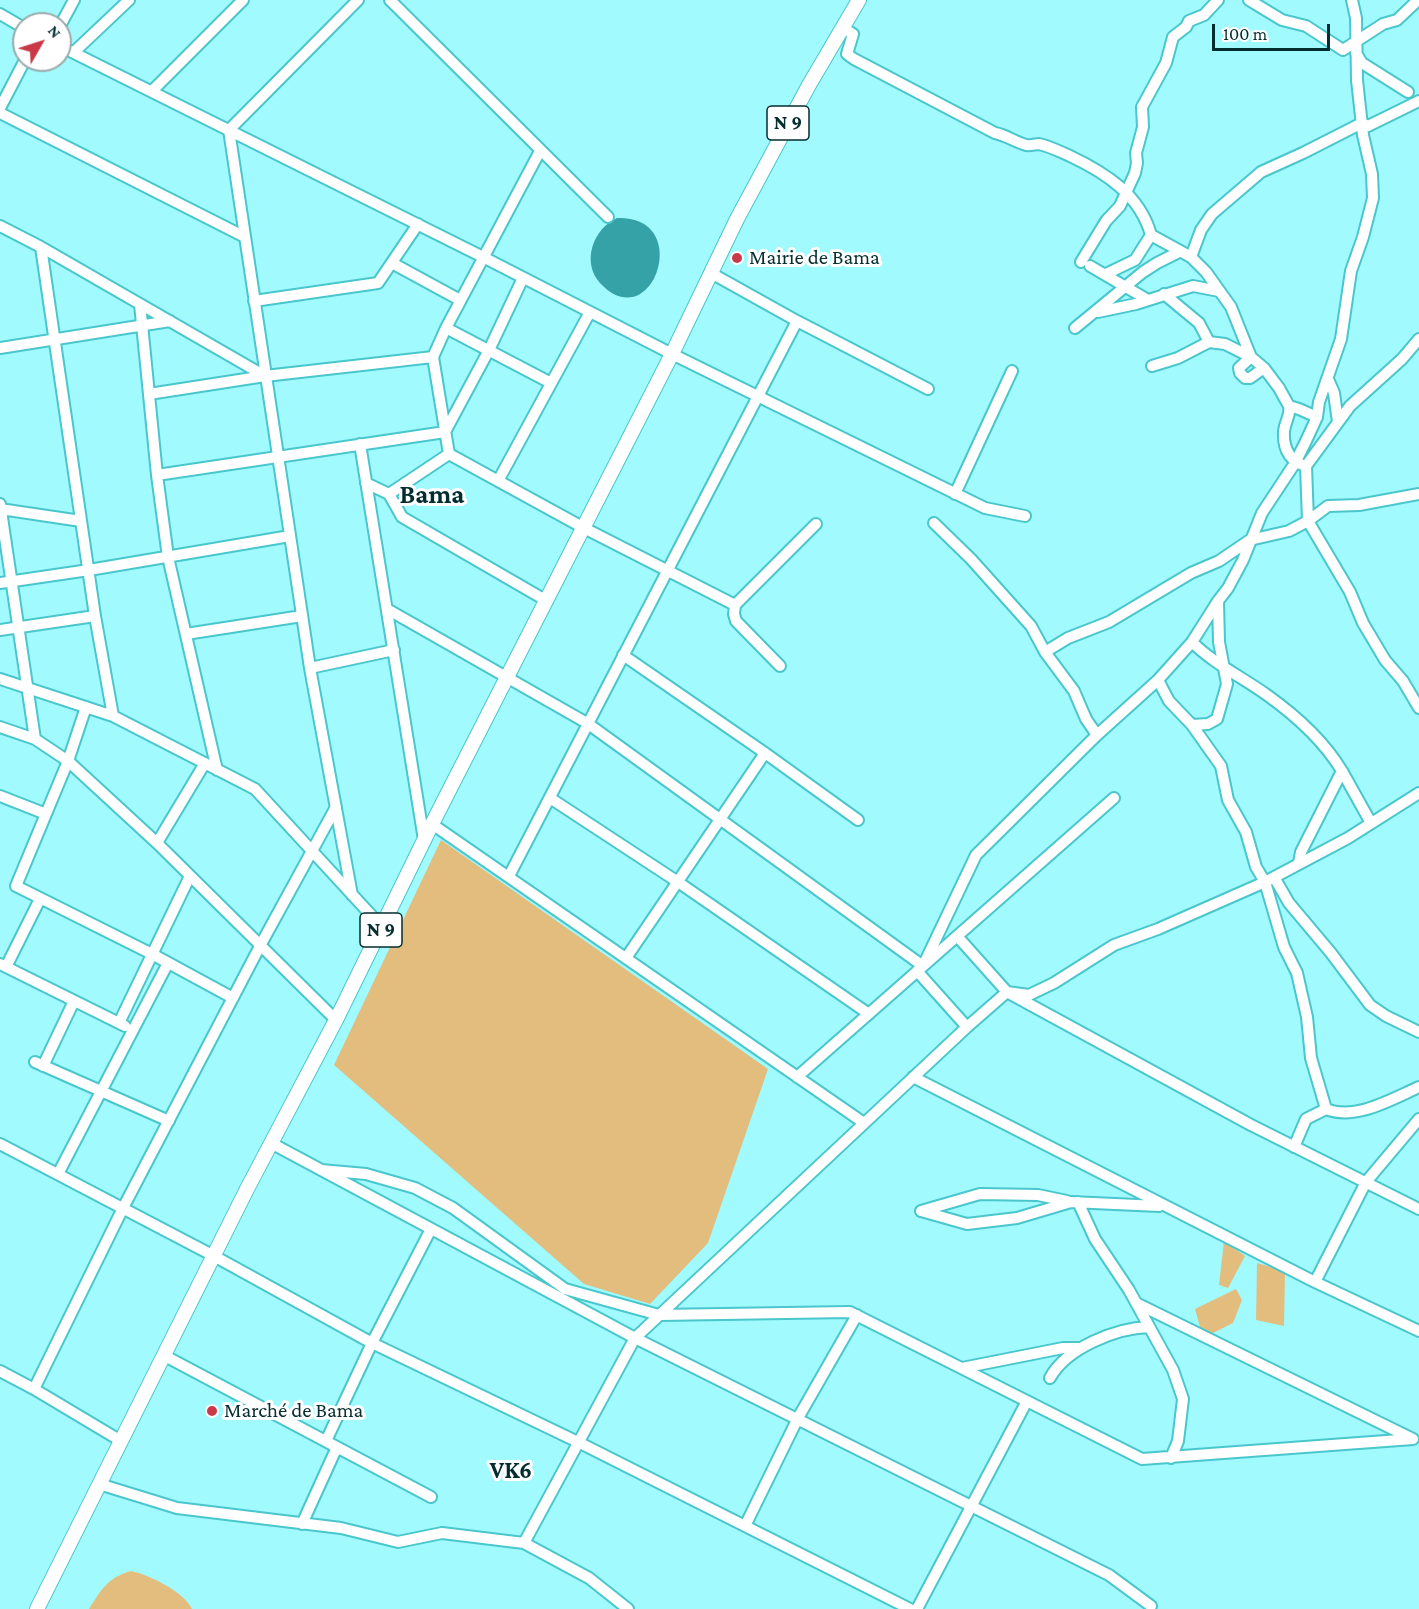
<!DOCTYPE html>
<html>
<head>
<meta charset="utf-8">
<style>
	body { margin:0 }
	#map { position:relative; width:1419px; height:1609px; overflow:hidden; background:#a0fafe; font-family:"Crimson Pro",serif }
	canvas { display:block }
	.north { position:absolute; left:12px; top:12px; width:60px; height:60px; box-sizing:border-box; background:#fff; border:2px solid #9babac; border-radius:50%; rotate:51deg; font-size:16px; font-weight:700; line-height:24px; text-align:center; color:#042d2f }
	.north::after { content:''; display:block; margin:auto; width:21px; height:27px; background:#c93947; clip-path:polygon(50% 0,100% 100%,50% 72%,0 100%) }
	.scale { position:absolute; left:1212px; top:24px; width:118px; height:27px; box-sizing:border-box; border:3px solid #042d2f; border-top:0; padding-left:8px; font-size:18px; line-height:21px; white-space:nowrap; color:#042d2f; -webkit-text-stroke:4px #fff; paint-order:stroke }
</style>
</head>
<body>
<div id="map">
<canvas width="1419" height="1609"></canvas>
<div class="north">N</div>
<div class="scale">100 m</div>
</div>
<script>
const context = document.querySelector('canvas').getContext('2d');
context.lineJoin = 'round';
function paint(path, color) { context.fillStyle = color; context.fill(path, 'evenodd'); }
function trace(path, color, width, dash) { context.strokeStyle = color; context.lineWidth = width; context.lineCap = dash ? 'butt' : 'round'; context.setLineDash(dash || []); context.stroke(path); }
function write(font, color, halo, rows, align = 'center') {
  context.font = font + ' "Crimson Pro",serif'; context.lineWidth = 6; context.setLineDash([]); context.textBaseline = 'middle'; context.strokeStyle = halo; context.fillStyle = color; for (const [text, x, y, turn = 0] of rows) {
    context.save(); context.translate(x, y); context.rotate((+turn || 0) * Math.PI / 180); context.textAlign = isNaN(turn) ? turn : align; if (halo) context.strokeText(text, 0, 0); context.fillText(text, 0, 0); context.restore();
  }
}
paint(new Path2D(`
	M441 840 768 1069 708 1243 650 1304 584 1284 334 1065Z
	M1224 1241 1245 1256 1228 1288 1219 1285Z
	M1257 1263 1285 1271 1284 1326 1256 1320Z
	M1236 1289 1242 1300 1233 1323 1203 1338 1195 1309Z
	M131 1571C150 1575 184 1592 192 1609H89C102 1589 107 1578 131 1571Z`), '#e3bd7e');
paint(new Path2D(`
	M617 218C695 215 652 339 600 283 581 262 593 229 617 218Z`), '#34a2a7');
const minor = new Path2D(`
	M390 0 608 217
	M1249 0 1282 20 1306 26 1343 50 1383 24 1397 20 1418 0
	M0 14 24 28
	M60 26 74 0
	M843 28 853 34 847 54 854 59 995 133C1006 135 1015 142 1026 145 1030 146 1035 144 1039 144 1049 146 1061 152 1070 156 1106 173 1140 195 1151 235
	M60 46 483 257 672 354 985 508 1025 516
	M74 52 129 0
	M1356 53 1362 63 1408 92
	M152 91 243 0
	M0 108 25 60
	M0 113 245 237
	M0 226 41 247 265 376
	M41 247 95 616 113 716
	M1191 257 1206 272 1231 307 1251 357 1264 368 1279 388 1289 406 1299 409 1317 417
	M1081 262 1106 221 1120 206 1135 173 1137 163 1136 153 1143 127 1142 107 1166 63 1173 37 1186 27 1189 21 1204 15 1218 0
	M392 263 460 300
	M1090 266 1148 300
	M711 273 797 321 928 389
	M1106 274 1135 260 1151 235 1191 257 1201 230 1212 214 1261 172 1303 153 1362 123 1368 126 1419 101
	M1164 294 1199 323 1209 342 1225 344 1251 357
	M254 301 378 283 418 224
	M140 304 157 475 168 557 217 770
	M1098 312 1136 304 1193 286 1219 291
	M446 328 551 383
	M1075 328 1143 272 1157 263 1179 252
	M0 348 170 321
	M1251 357 1239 368 1240 373 1245 378H1250L1264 368
	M1152 366 1178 358 1209 342
	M1328 379 1334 393 1338 422
	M149 394 265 376 433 357
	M1289 406C1291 416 1285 421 1284 431 1283 448 1289 461 1306 466L1308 521 1350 592 1363 623 1385 660 1403 681 1419 708
	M360 444 424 840
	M449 454 433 357 446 328 540 151
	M449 454 584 528 735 605
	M1306 466 1350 406 1402 359 1419 339
	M157 475 445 432 489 350 523 278
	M498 481 590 312
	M366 483 389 494 402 517 547 601
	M389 494 449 454
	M955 494 1012 371
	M0 504 35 739
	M0 509 81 521
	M934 523 971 559 1031 626 1045 652 1074 691 1086 719 1097 735
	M0 583 89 570 290 536
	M387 609 587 723 923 966 976 855 1097 735 1158 680 1192 642 1218 601 1228 588 1243 560 1262 513 1295 463 1306 441 1317 417 1319 402 1341 339 1351 271 1363 237 1373 198 1372 174 1363 135 1357 80 1356 18 1352 0
	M0 630 95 616
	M186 634 302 616
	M1192 642C1214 664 1242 677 1267 695 1295 715 1324 741 1342 771L1301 852 1299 863
	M1045 652 1068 638 1109 622 1191 573 1219 561 1250 540 1289 531 1308 521 1328 506 1359 505 1419 494
	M623 655 765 753 858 820
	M780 666 736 621 734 614 735 605 816 524
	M310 668 394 650
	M0 679 113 716 255 789 382 927
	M1158 680 1169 701 1192 725 1221 766 1228 800 1246 832 1256 867 1265 882 1284 947 1297 973 1307 1017 1311 1058 1326 1109C1355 1121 1392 1099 1419 1087
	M86 707 68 761 16 886 152 954 233 998
	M1192 725 1208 724 1217 719 1227 684 1219 642 1218 601
	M0 727 35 739 68 761 157 843 336 1020
	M1342 771 1371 823
	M0 796 46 814
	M550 798 678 882 869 1014
	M432 824 864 1123
	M157 843 205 763
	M509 876 797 321
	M1274 877 1289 903 1331 953 1370 1005 1386 1016 1419 1032
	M352 895 310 668 229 130 358 0
	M957 936 1007 992 1251 1125 1419 1209
	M626 958 765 753
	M0 964 125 1026
	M6 967 40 899
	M917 971 967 1027
	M119 1023 190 876
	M35 1062 169 1121
	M43 1066 74 1001
	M797 1077 1114 798
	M913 1077 1315 1282 1419 1331
	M271 1143 635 1338 1109 1575 1151 1606
	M0 1144 214 1256 372 1343 580 1443 910 1609
	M1294 1147 1306 1119 1326 1109
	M321 1170 366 1174 415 1188 453 1208 565 1289 659 1315 850 1312 1142 1459 1413 1439
	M58 1174 168 963
	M1078 1202 1095 1239 1129 1290 1173 1370 1183 1399 1178 1441 1171 1458
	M921 1211 967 1224 1017 1218 1071 1202 1159 1206
	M921 1211 980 1194 1038 1195 1067 1201
	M1315 1282 1366 1182 1419 1119
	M1136 1303 1413 1439
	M165 1356 431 1497
	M962 1368 1063 1348H1079
	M0 1371 34 1389 121 1441
	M1050 1378C1066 1348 1116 1328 1149 1327
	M34 1389 123 1208 260 946 336 807
	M326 1441 372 1343 431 1229
	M99 1484 177 1508 341 1528 398 1542 442 1533 524 1543 589 1578 628 1609
	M302 1524 337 1447
	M745 1526 798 1418 857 1315
	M524 1543 635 1338 967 1027 1007 992 1029 995 1054 983 1114 945 1158 929 1265 882 1348 838 1419 793
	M917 1609 1027 1401`);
const major = new Path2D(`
	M37 1609 247 1189 336 1020 432 824 672 354 737 219 809 85 859 0`);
trace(minor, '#4ac6cd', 14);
trace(major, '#4ac6cd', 16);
trace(minor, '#fff', 10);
trace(major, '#fff', 14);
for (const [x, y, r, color] of [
	[737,258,6,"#c93947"],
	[212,1411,6,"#c93947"]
]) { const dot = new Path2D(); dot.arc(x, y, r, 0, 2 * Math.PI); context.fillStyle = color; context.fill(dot); trace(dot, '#fff', 2); }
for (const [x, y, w] of [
	[788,123,42],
	[381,930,42]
]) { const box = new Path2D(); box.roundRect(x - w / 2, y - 17, w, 34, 4.5); context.fillStyle = '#fff'; context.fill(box); trace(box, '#042d2f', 1.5); }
write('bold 20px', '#042d2f', null, [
	["N 9",788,123],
	["N 9",381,930]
]);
write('21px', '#042d2f', '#fff', [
	["Mairie de Bama",749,258],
	["Marché de Bama",224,1411]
], 'left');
write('bold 24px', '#042d2f', '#fff', [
	["VK6",511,1471]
]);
write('bold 27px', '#042d2f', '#fff', [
	["Bama",432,495]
]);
</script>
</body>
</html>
